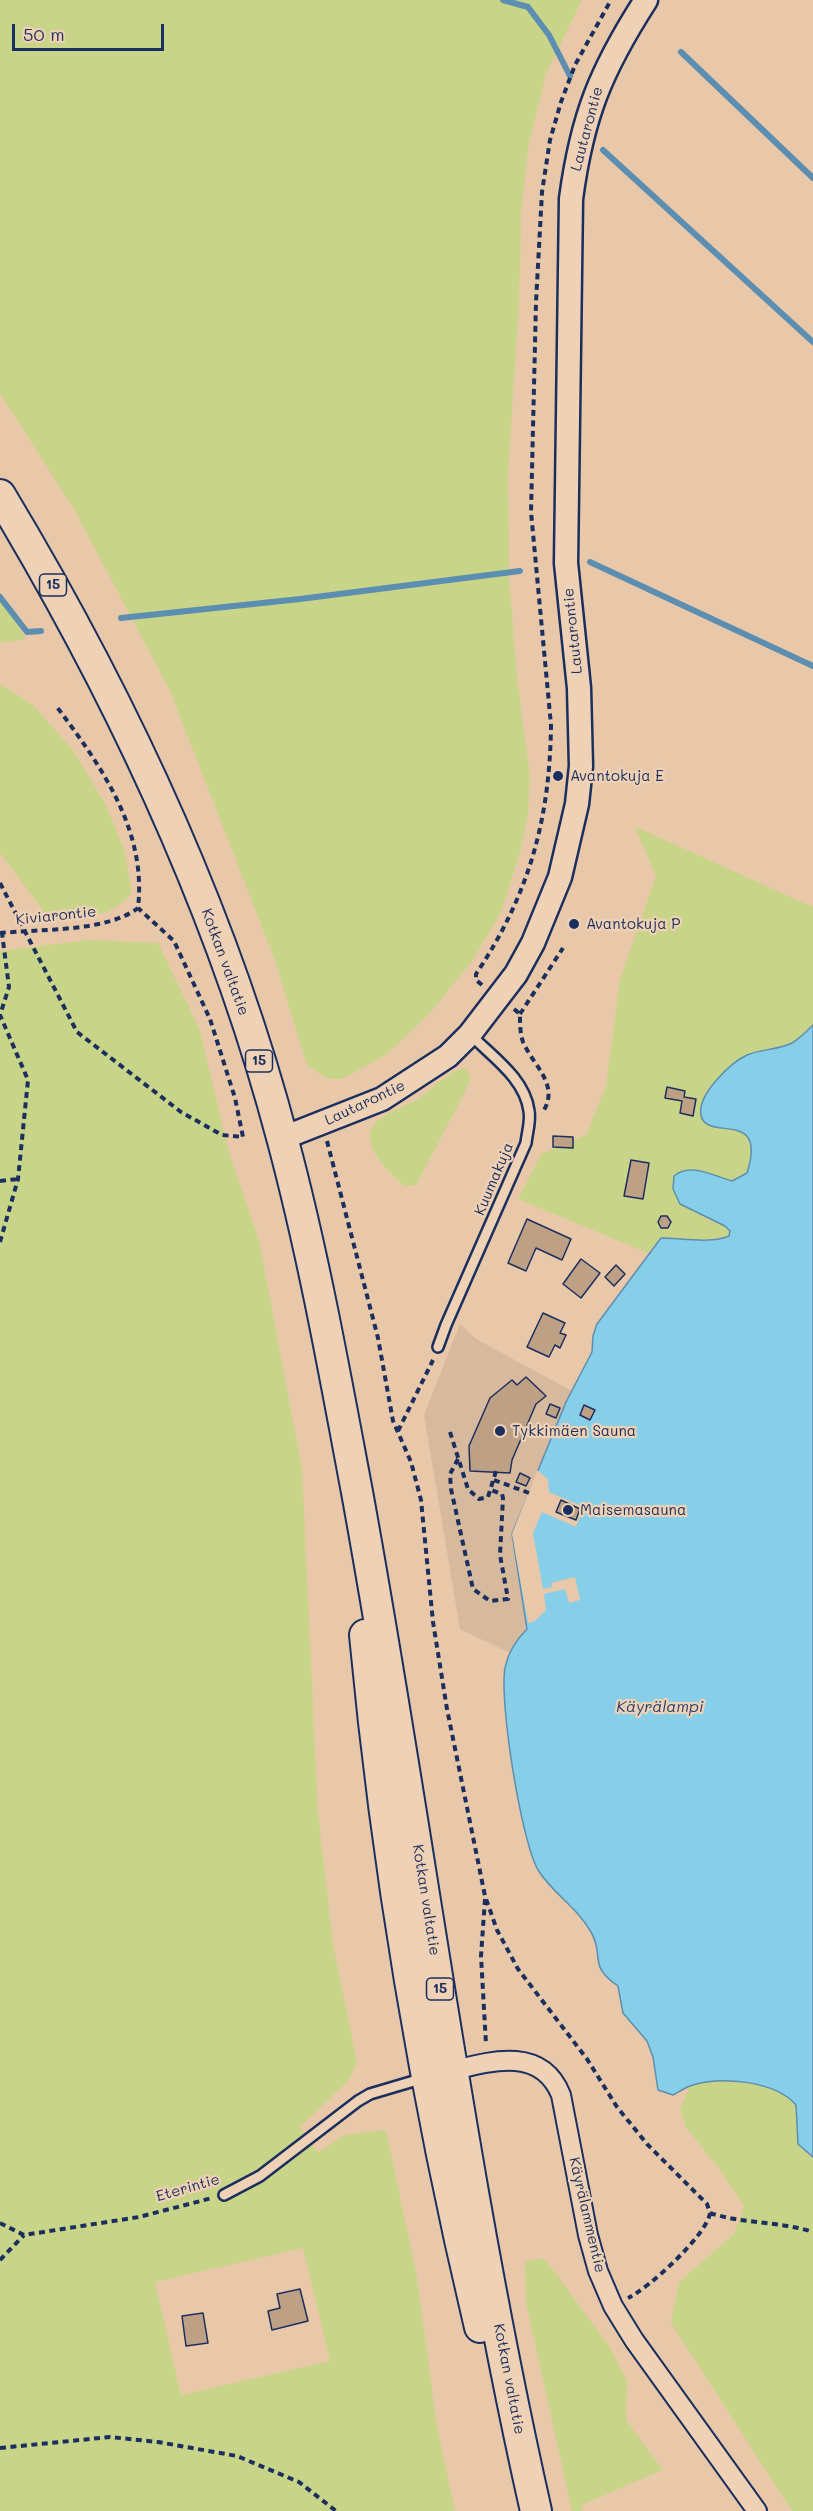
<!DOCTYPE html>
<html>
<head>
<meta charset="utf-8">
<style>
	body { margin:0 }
	#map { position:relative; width:813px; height:2511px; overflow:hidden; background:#e8c8a8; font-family:Mali,sans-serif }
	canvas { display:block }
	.scale { position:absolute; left:12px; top:24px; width:152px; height:27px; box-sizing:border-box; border:3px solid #1b2f5e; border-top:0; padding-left:8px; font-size:18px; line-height:21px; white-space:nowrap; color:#1b2f5e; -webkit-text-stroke:4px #efd1b5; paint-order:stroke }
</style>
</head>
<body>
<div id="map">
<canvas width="813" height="2511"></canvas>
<div class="scale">50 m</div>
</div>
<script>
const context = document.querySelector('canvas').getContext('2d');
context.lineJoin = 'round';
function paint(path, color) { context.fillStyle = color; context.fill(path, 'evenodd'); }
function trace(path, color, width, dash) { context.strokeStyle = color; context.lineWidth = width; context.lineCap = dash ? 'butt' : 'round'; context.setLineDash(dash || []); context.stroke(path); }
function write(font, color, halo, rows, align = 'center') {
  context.font = font + ' Mali,sans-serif'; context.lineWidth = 4.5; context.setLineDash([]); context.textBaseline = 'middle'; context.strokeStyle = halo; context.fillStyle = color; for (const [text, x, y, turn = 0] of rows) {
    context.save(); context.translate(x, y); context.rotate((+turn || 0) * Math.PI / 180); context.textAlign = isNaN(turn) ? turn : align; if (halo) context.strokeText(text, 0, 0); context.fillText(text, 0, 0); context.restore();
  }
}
paint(new Path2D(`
	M460 1324 476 1339 572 1391 512 1534 528 1623 527 1629 510 1653 460 1629 424 1415Z`), '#d7b99d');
paint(new Path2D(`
	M0 0H582L546 74 528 148 521 217 519 302 508 476 509 577 517 678 530 776 528 814 521 849 501 912 472 961 429 1014 386 1055 342 1079H328L307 1065 274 958 170 691 75 511 0 393Z
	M0 593 26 639 3 643 0 640Z
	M0 684 33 705 73 750 105 803 124 849 132 892C115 918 79 918 51 921L0 853Z
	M634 826 813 907V1025L792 1043 745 1056 713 1083 706 1092 701 1116C712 1134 728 1122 742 1132 757 1143 755 1177 734 1181 723 1182 705 1173 694 1169L702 1217 725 1226 730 1231 729 1236C711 1243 682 1238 661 1238L648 1253 518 1199 541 1154 586 1135 606 1086 620 980 656 876Z
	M88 940 158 943 200 1030 229 1153 259 1240 302 1469 318 1813 333 1944 357 2062 349 2080 300 2127 318 2153 344 2135 386 2130 417 2277 437 2426 455 2511H0V951ZM303 2248 330 2361 181 2395 155 2282Z
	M465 1068 471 1077 465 1092 416 1185 405 1186C388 1173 352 1137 381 1118 392 1110 406 1106 418 1099 433 1089 447 1071 465 1068Z
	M543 1794 813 2064V2511H792L671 2323 679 2282 734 2234 744 2206 723 2174 686 2127 680 2109 690 2086 673 2095 658 2090 653 2057 647 2041 623 2013 618 1986C587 1965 605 1955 591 1931 579 1910 560 1900 546 1881 528 1858 525 1825 519 1798Z
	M544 2258 610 2347 627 2381 626 2420 663 2470 581 2505 583 2511H572L526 2303 525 2262Z`), '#c8d589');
const water = new Path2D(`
	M813 1025V2157L798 2144 796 2105C776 2081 718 2075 690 2086 684 2088 679 2092 673 2095L658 2090 653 2057 647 2041 623 2013 618 1986C587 1965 605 1956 591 1932 577 1907 553 1894 538 1870 521 1840 499 1701 505 1668 508 1652 517 1639 527 1629L512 1534 566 1402 592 1352 593 1336 597 1324 661 1238C681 1238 711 1244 729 1236L730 1231 725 1226 680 1204 673 1189 674 1176C690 1162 714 1176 732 1181L747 1173C768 1107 706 1143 701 1115 697 1095 730 1063 747 1055 761 1049 778 1050 792 1043 799 1039 807 1031 813 1025Z`);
paint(water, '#87cee8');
trace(water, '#5c8eb1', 1.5);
paint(new Path2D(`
	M537 1470 548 1479 549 1492 584 1507 576 1527 542 1512 533 1533 543 1589 552 1587 551 1583 575 1577 580 1600 569 1603 565 1589 544 1594 546 1610 535 1621 528 1623 512 1534Z`), '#e8c8a8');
trace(new Path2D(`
	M503 0 528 7 549 35 570 76
	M681 52 813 178
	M603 150 813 342
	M590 562 813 666
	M0 597 27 632 41 631
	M121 618 300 599 520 571`), '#5c8eb1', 6);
const building = new Path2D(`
	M667 1087 685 1091 684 1097 696 1099 693 1116 680 1113 682 1101 665 1098Z
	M553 1136 573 1137V1148L553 1147Z
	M631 1160 649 1163 643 1199 624 1196Z
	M661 1216H667L671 1222 668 1228H661L658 1222Z
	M527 1219 571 1239 562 1260 536 1248 526 1271 508 1263Z
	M581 1259 600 1273 581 1298 563 1284Z
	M616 1265 625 1274 614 1286 605 1277Z
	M543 1313 565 1323 560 1333 566 1335 560 1348 555 1345 549 1357 527 1347Z
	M526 1377 546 1396 536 1404 512 1460 510 1473 470 1471 469 1446 490 1398 512 1380 517 1385Z
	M550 1404 560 1408 556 1418 546 1414Z
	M584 1405 595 1410 590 1420 580 1415Z
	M520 1473 530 1478 526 1486 516 1482Z
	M561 1500 580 1509 576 1520 556 1512Z
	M300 2289 308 2321 272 2330 268 2311 280 2308 277 2294Z
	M203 2313 208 2343 186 2346 182 2316Z`);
paint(building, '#bea185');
trace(building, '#1b2f5e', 1.5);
const service = new Path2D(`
	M438 1347 446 1325 526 1143C527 1133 531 1121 529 1111 525 1078 491 1056 470 1034
	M224 2195 260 2176 358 2101 370 2094 424 2078`);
const minor = new Path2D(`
	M443 2073C485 2063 540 2043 561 2095L588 2235 598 2271 613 2306 634 2340 757 2511`);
const tertiary = new Path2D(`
	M283 1138 382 1099 448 1056 470 1034 516 974 533 943 560 877 577 804 581 766 579 688 566 563 571 199C582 116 601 70 646 0`);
const trunk = new Path2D(`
	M0 495C121 696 223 913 283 1141 314 1257 335 1375 357 1492 419 1831 460 2175 536 2511
	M365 1635C387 1869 426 2100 480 2327`);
trace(service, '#1b2f5e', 14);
trace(minor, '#1b2f5e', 22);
trace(tertiary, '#1b2f5e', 27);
trace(trunk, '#1b2f5e', 34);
trace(new Path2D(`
	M0 883 77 1032 181 1112 222 1135 243 1137 235 1098 210 1019 174 941 138 908
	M0 933C40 929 107 932 138 908 147 830 101 766 57 707
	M482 985 476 980V974C529 895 550 819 551 725L531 512 536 302 542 192 550 140 561 102 575 65 611 0
	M514 1009 520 1014C520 1024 520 1033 523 1042 533 1065 559 1084 544 1110
	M520 1014 563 948
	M327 1141 378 1338 393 1421 411 1462 421 1500 433 1622 447 1709 485 1896 497 1930 518 1969 587 2059 617 2107 647 2144 707 2204 710 2213C707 2235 649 2288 628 2298
	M0 1181 18 1179
	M0 1242 18 1179 28 1080 0 1015 9 987 2 933
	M398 1431 433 1360
	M450 1432 468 1489 479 1499 488 1497 496 1471
	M458 1459 450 1474 451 1489 473 1589 490 1601 508 1599 500 1555 503 1498 502 1494 491 1490
	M494 1480 529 1493
	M485 1899 481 1956 486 2044
	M710 2213C743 2224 779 2221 813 2232
	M0 2223 24 2235 139 2217 212 2198
	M0 2260 24 2235
	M0 2448 110 2437 158 2442 237 2456 299 2482 336 2511`), '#1b2f5e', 4, [6, 4.5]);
trace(service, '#efd1b5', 9);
trace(minor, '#efd1b5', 18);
trace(tertiary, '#efd1b5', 22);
trace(trunk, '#efd1b5', 30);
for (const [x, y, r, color] of [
	[558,776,6,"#1b2f5e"],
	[574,924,6,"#1b2f5e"],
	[500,1431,6,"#1b2f5e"],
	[568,1510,6,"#1b2f5e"]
]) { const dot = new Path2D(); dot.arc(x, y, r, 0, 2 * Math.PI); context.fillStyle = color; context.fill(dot); trace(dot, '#efd1b5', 2); }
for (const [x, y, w] of [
	[53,585,27],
	[259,1061,27],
	[440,1989,27]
]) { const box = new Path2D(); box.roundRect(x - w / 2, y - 11, w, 22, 4.5); context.fillStyle = '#efd1b5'; context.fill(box); trace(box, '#1b2f5e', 1.5); }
write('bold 14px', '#1b2f5e', null, [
	["15",53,585],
	["15",259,1061],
	["15",440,1989]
]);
write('15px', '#1b2f5e', '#efd1b5', [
	["Lautarontie",587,129,-75],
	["Lautarontie",573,631,-96],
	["Kiviarontie",56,916,-6],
	["Kotkan valtatie",225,962,70],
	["Lautarontie",365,1103,-25],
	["Kuumakuja",494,1179,-67],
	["Kotkan valtatie",426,1900,81],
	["Eterintie",188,2188,-16],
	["Käyrälammentie",587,2215,77],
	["Kotkan valtatie",509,2379,79]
]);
write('15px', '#1b2f5e', '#efd1b5', [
	["Avantokuja E",570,776],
	["Avantokuja P",586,924],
	["Tykkimäen Sauna",512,1431],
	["Maisemasauna",580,1510]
], 'left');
write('italic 16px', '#263f6c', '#efd1b5', [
	["Käyrälampi",660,1707]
]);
</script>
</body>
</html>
